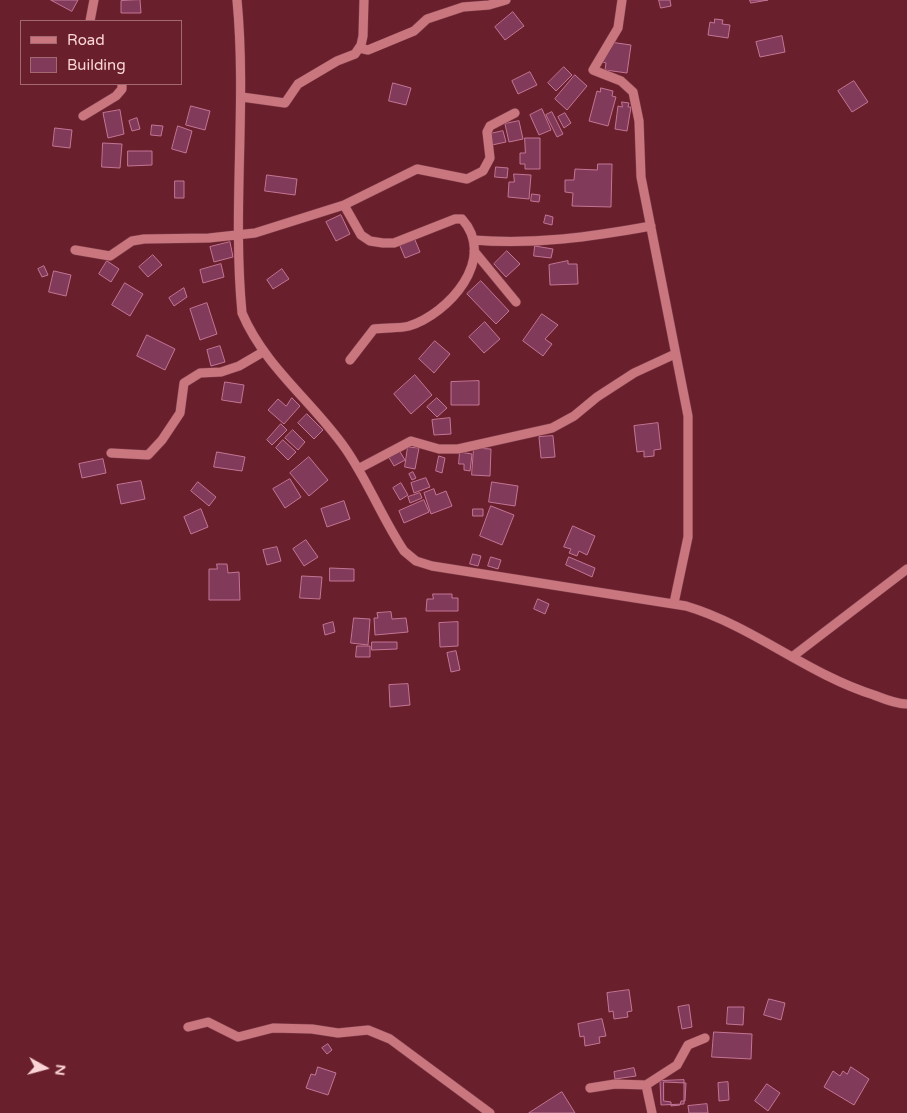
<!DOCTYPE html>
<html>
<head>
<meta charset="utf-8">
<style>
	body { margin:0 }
	#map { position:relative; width:907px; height:1113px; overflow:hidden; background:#6a202c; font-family:"Varela Round",sans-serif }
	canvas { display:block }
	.legend { position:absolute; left:20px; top:20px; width:162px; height:65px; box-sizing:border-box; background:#6a202c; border:1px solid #a46870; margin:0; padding:6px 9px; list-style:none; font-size:15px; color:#fad5d7 }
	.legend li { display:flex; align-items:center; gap:10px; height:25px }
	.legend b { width:25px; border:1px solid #a46870 }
	.north { position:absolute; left:20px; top:1043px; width:50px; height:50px; -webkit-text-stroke:4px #6a202c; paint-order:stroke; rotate:97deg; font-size:14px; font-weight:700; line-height:20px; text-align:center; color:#fad5d7 }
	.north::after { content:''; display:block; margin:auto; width:18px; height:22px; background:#fad5d7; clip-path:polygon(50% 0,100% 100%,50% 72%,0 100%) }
</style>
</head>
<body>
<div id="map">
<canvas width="907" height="1113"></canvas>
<ul class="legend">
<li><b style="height:6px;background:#ca767e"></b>Road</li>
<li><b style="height:14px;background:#823a5a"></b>Building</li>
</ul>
<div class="north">N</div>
</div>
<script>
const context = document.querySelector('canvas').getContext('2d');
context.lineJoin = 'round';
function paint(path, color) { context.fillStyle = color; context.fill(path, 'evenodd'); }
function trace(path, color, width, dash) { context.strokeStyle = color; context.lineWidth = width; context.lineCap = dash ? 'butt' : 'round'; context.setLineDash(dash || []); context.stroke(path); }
const building = new Path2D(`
	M51 0H78L72 11Z
	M140 0 141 13H121V1Z
	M659 0H670L671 6 661 8Z
	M750 0H768L751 3Z
	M513 12 524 26 505 40 495 27Z
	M715 19 723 20 722 24 730 25 728 38 708 35 710 22 714 23Z
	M782 36 785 52 760 57 756 42Z
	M610 42 631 45 627 73 605 70 606 63 603 62 605 50Z
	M564 67 572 75 556 91 548 83Z
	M530 72 537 85 518 94 512 81Z
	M575 75 587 86 567 110 555 99Z
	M854 81 868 102 852 112 838 91Z
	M393 83 411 88 406 105 389 101Z
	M601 88 613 91 612 96 616 97 608 126 589 121 597 91 600 92Z
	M622 102 629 103 628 107H631L627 131 615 129 618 106 622 107Z
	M191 106 210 111 205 130 186 125Z
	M542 109 551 130 539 135 530 115Z
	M120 110 124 134 108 138 103 113Z
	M552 112 563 134 557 137 546 115Z
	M565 113 571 123 564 128 558 117Z
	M137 118 140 129 132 131 129 121Z
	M519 121 523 139 509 142 505 124Z
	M152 125 163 126 161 136 151 135Z
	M178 126 192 131 186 153 172 149Z
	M55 128 72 130 70 148 53 146Z
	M503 131 506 142 492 145 490 134Z
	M525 138H540V169H525V164H520V153H525Z
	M103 143 122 144 120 168 102 167Z
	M128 151H152V165L128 166Z
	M598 164H612L611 207 572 206 573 193 565 192V180H574L575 169 597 170Z
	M496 167 508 168 507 178 495 177Z
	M514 174 531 175 529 199 508 197 509 182H514Z
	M267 175 297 179 295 195 265 191Z
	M175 181H184V198H175Z
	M532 194 540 195 539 202 531 201Z
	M341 215 350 234 336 241 326 222Z
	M546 215 553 217 552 225 544 223Z
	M415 240 420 252 405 258 400 246Z
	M230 242 233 257 214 262 210 247Z
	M535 246 553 249 551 258 534 256Z
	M507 251 520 264 506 277 494 264Z
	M153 255 162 265 148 277 139 267Z
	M107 261 119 269 111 282 99 274Z
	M568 261V264H577L578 284 550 285 549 265Z
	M221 264 224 277 203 283 200 270Z
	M44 266 48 275 42 277 38 269Z
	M282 269 289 279 273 289 267 280Z
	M54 271 71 275 66 296 49 292Z
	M481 281 509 311 496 324 467 294Z
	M125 283 143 294 130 316 112 305Z
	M184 288 187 297 174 306 169 298Z
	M207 303 217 334 200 340 190 309Z
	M542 314 558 325 545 339 552 344 543 356 523 341Z
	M485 322 500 339 484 353 469 337Z
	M147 335 175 349 165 370 137 356Z
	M435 341 450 354 434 373 419 359Z
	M220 346 225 362 211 366 207 350Z
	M415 375 432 395 411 414 394 394Z
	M479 381V405H451V382Z
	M225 382 244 385 241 403 222 400Z
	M292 398 300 406 284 424 268 410 278 399 286 406Z
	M437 398 447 408 437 417 427 407Z
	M307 414 323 430 314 439 298 423Z
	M450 418 451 434 434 435 432 420Z
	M658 423 661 449 654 450V456L644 457V451L637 452 634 426Z
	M281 424 287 430 272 445 267 440Z
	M293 430 305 442 298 450 285 438Z
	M553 436 555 457 541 458 539 437Z
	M283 440 296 452 288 460 276 448Z
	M408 447 419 448 415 469 405 467Z
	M474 448 491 449 490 476 472 475Z
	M399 450 405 460 394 466 388 456Z
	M217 452 245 457 242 471 214 467Z
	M460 452 472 454 470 471 464 470V464H459Z
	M439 456 445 458 442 473 436 471Z
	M309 457 328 480 309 496 290 473Z
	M103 459 106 473 82 478 79 464Z
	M413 472 416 478 412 480 409 474Z
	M426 478 430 487 414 493 411 483Z
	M290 479 301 497 285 508 273 489Z
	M141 481 145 499 121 504 117 485Z
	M198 482 216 497 209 506 191 491Z
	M492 482 518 486 515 506 489 502Z
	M401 483 408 495 400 500 393 488Z
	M434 489 436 495 446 491 452 506 431 514 424 493Z
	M420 493 422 498 410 503 408 497Z
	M424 500 429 512 404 523 399 511Z
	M344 501 350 519 327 527 321 509Z
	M491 506 514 515 502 545 480 536Z
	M201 509 208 527 191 534 184 517Z
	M473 509H483V516H473Z
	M573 526 595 536 587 555 579 551 577 556 569 553 571 549 564 547Z
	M306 540 318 557 304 566 293 549Z
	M277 547 281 561 267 565 263 550Z
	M473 554 481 556 478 566 470 564Z
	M491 557 501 560 498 569 488 566Z
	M569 557 595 568 592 577 566 565Z
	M217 564H227L228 573 239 572 240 600H209V569H217Z
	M330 568 354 569V581H330Z
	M302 576 322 577 320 599 300 598Z
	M433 594H452V598H458V611H426L427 599H433Z
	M538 599 549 604 545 614 534 609Z
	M391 612 392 619 406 618 408 632 375 635 374 618H378L377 613Z
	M354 618 370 619 368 645 351 643Z
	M333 622 335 632 325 635 323 625Z
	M458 622V646L440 647 439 623Z
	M372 642H397V649L372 650Z
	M357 646H370V657H356Z
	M456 651 460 670 451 672 447 653Z
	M408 684 410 705 390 707 389 685Z
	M629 990 632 1011 627 1012 628 1017 614 1019 613 1011 609 1012 607 993Z
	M769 999 785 1003 781 1020 764 1015Z
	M689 1005 692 1027 682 1029 678 1007Z
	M728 1007H744L743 1025 727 1024Z
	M602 1019 606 1036 599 1037 600 1043 585 1046 584 1036 580 1037 578 1024Z
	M714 1032 752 1034 751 1059 712 1057Z
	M328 1044 332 1050 327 1054 322 1048Z
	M318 1067 336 1073 328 1095 306 1088 311 1074 315 1075Z
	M851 1067 869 1079 854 1105 824 1087 833 1071 840 1076 843 1071 847 1074Z
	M634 1068 636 1076 615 1079 614 1072Z
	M684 1080V1104L661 1105 660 1081Z
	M664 1082 686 1083 685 1101H681L680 1105 671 1106V1102L664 1101Z
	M728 1082 729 1100 719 1101 718 1083Z
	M767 1084 780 1093 768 1111 755 1101Z
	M562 1092 575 1113H529Z
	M707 1104 708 1113H689L688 1106Z`);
paint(building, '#823a5a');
trace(building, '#c37595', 1);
const minor = new Path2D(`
	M237 0C247 104 232 209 242 313 265 367 312 401 345 448 368 481 382 518 404 551L416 561 432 566 686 606C753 626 807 674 874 695 884 699 896 704 907 704
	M622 0 618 28 593 70 621 81 633 92 639 121 641 177 688 416V537L674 603
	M90 21 94 0
	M359 48 368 50 414 31 427 19 463 7 489 5 506 0
	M242 97 285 103 298 84 337 61 355 54 361 45 363 36 364 0
	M83 116 116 96 122 89V84
	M344 205 361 235 370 241 383 243H394L455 219H462C498 259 448 314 409 326 398 329 385 327 374 329L350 360
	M473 240C534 245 591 237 651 226
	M75 250 110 256 132 241 144 239 209 238 255 233 344 205 417 169 467 179 483 171 490 158 487 132 490 126 515 113
	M474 251 516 302
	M111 453 148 455 162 440 180 413 184 383 200 373 221 372 239 366 263 352
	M358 469 411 441 439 449H458L552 428 574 416 597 397 634 373 675 354
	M792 657 907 569
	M188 1027 208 1022 238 1037 273 1028 312 1029 338 1033 368 1030 390 1039 490 1113
	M646 1085 652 1113
	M590 1088 615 1084 646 1085 677 1065 688 1045 705 1038`);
trace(minor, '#7d3c4b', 10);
trace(minor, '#ca767e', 9);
</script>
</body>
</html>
